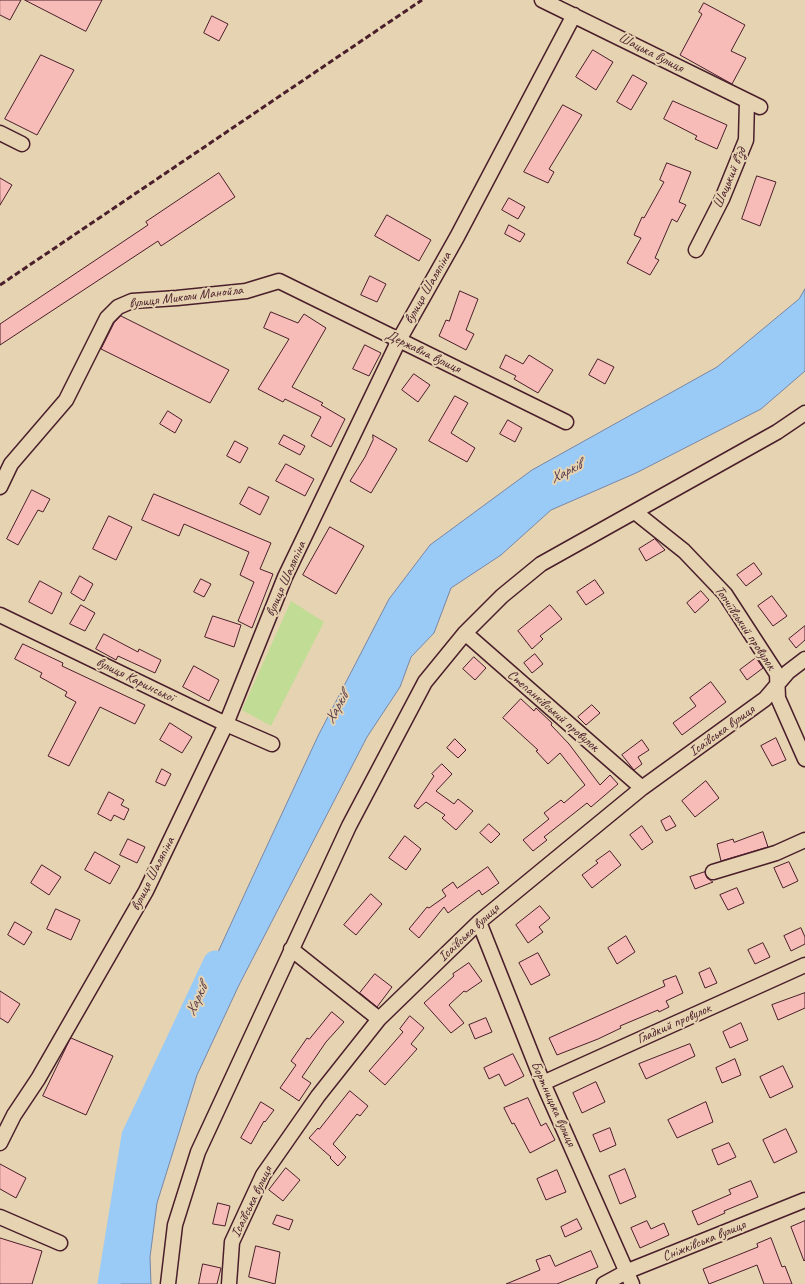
<!DOCTYPE html>
<html>
<head>
<meta charset="utf-8">
<style>
	body { margin:0 }
	canvas { display:block; background:#e6d3b1 }
</style>
</head>
<body>
<canvas width="805" height="1284"></canvas>
<script>
const context = document.querySelector('canvas').getContext('2d');
context.lineJoin = 'round';
function paint(path, color) { context.fillStyle = color; context.fill(path, 'evenodd'); }
function trace(path, color, width, dash) { context.strokeStyle = color; context.lineWidth = width; context.lineCap = dash ? 'butt' : 'round'; context.setLineDash(dash || []); context.stroke(path); }
function write(font, color, halo, rows, align = 'center') {
  context.font = font + ' Caveat,sans-serif'; context.lineWidth = 4; context.setLineDash([]); context.textBaseline = 'middle'; context.strokeStyle = halo; context.fillStyle = color; for (const [text, x, y, turn = 0] of rows) {
    context.save(); context.translate(x, y); context.rotate((+turn || 0) * Math.PI / 180); context.textAlign = isNaN(turn) ? turn : align; if (halo) context.strokeText(text, 0, 0); context.fillText(text, 0, 0); context.restore();
  }
}
paint(new Path2D(`
	M291 601 324 622 271 726 242 710Z`), '#c1dc94');
const water = new Path2D(`
	M805 289V371L761 409 636 473 551 510 501 555 451 588 434 633 411 657 400 687 367 737 239 985 197 1075 157 1203 150 1257 151 1284H115V1267L131 1156 218 952 253 876 318 736 389 599 430 545 532 470 717 367 799 299Z`);
paint(water, '#99cbf6');
trace(water, '#7986a5', 1);
trace(new Path2D(`
	M109 1284 133 1136 215 962`), '#99cbf6', 23);
const building = new Path2D(`
	M0 0H21L10 20 0 15Z
	M25 0H102L86 31Z
	M704 3 745 25 731 51 746 58 732 84 680 55 702 14 699 12Z
	M212 16 228 24 219 41 204 33Z
	M593 50 613 62 596 90 576 77Z
	M41 55 74 70 37 135 5 119Z
	M633 75 647 83 631 110 617 102Z
	M673 101 727 125 717 149 695 139 697 136 664 119Z
	M563 105 582 115 549 169 554 172 548 183 524 172Z
	M667 163 691 172 679 202 686 205 677 222 672 219 655 258 659 260 650 275 627 263 641 238 634 235 642 217 644 218 664 182 660 180Z
	M219 173 235 197 161 246 158 241 0 345V324L148 225 146 222Z
	M757 176 776 182 760 226 742 219Z
	M0 178 12 185 0 205Z
	M509 198 525 207 518 219 502 210Z
	M387 215 431 240 419 261 375 236Z
	M509 225 525 234 520 242 505 234Z
	M370 276 386 284 377 302 361 295Z
	M460 291 478 299 466 330 474 334 466 350 439 336 446 320 449 321Z
	M271 312 298 323 304 314 326 328 292 387 323 403 321 405 345 419 331 447 311 436 321 417 285 399 283 402 258 389 289 339 264 328Z
	M121 316 229 370 210 403 101 349 114 323Z
	M365 345 381 353 369 376 353 369Z
	M506 355 523 364 529 355 553 370 538 393 514 379 516 376 500 368Z
	M598 359 614 367 605 384 589 375Z
	M414 374 430 385 418 402 402 390Z
	M455 396 468 403 451 433 475 448 467 462 429 441Z
	M168 411 182 420 175 433 160 424Z
	M508 420 522 428 515 442 500 434Z
	M284 435 305 446 300 455 279 444Z
	M373 435 397 449 371 493 350 481 365 457 373 440Z
	M235 441 248 448 240 463 227 456Z
	M286 464 314 479 305 496 276 481Z
	M249 487 269 497 260 515 240 504Z
	M32 490 50 499 43 512 38 510 18 545 7 539Z
	M154 494 271 543 260 569 273 574 252 628 238 621 254 582 240 575 249 552 184 524 179 536 142 520Z
	M109 516 132 527 116 560 93 549Z
	M330 527 364 546 336 594 303 575Z
	M655 539 665 550 646 561 639 549Z
	M754 563 762 574 746 586 737 575Z
	M80 576 93 584 84 601 71 593Z
	M201 579 211 584 204 597 194 592Z
	M595 580 604 593 586 605 577 592Z
	M40 581 62 593 52 614 29 602Z
	M701 591 709 600 695 613 687 603Z
	M772 596 787 616 773 626 758 606Z
	M81 605 95 613 85 631 70 624Z
	M550 605 562 619 540 636 543 639 532 649 518 631Z
	M213 616 241 625 234 647 205 637Z
	M805 626V640L796 648 789 639Z
	M104 634 138 652 139 649 161 660 155 673 118 656 116 660 96 649Z
	M23 644 63 663 62 666 145 705 135 724 100 707 69 766 48 756 76 702 65 696 67 692 40 677 42 673 15 659Z
	M535 654 543 664 532 673 524 663Z
	M474 657 486 668 475 680 463 669Z
	M756 658 763 668 747 680 740 670Z
	M194 666 219 680 209 701 183 687Z
	M711 682 726 702 682 735 673 723 696 706 690 698Z
	M521 699 534 711 536 708 552 723 551 725 569 744 600 785 610 775 618 784 591 807 587 803 544 837 547 840 533 851 523 840 549 819 544 813 561 800 564 803 585 785 560 753 548 764 536 751 538 750 503 718Z
	M592 705 600 713 586 725 578 717Z
	M170 723 192 737 182 753 160 740Z
	M776 738 786 760 772 766 761 746Z
	M455 739 466 750 458 758 447 748Z
	M642 740 649 750 638 757 642 764 634 770 622 755Z
	M442 764 452 774 436 791 454 804 458 799 473 811 456 830 442 818 445 815 426 802 418 809 414 806 434 776 432 774Z
	M162 769 171 774 165 786 156 782Z
	M706 781 719 798 695 817 682 801Z
	M109 792 124 800 121 805 129 809 124 820 114 815 111 821 98 814Z
	M670 816 676 826 666 831 661 821Z
	M489 824 500 834 491 843 480 833Z
	M642 826 653 842 642 850 630 835Z
	M763 832 768 847 721 861 717 844 733 839 734 842Z
	M405 836 421 849 406 870 389 858Z
	M128 839 145 847 137 863 120 855Z
	M610 851 621 865 592 888 582 875 598 863 596 861Z
	M95 852 120 866 110 884 85 870Z
	M789 862 798 881 783 888 774 868Z
	M42 865 61 877 49 895 31 883Z
	M488 867 499 883 482 895 479 890 448 913 444 907 419 938 409 929 427 907 429 908 446 896 442 890 453 882 457 888Z
	M705 872 707 878 713 882 695 889 690 877Z
	M737 888 744 903 728 910 720 895Z
	M371 894 382 904 356 935 344 925Z
	M540 906 550 918 539 927 543 932 528 943 516 925Z
	M56 909 80 920 71 940 47 929Z
	M15 922 32 932 24 945 8 935Z
	M801 928 805 937V944L791 951 784 936Z
	M626 936 635 952 617 964 608 948Z
	M763 943 770 957 755 964 748 950Z
	M538 953 550 975 531 985 519 963Z
	M469 963 482 981 466 992 464 991 449 1005 464 1023 451 1033 424 1003 454 976 453 974Z
	M710 968 717 983 705 988 699 973Z
	M375 974 392 987 377 1007 360 993Z
	M676 976 683 993 666 1001 669 1007 659 1012 658 1010 620 1026 621 1028 598 1039 557 1055 549 1038 665 986 663 981Z
	M0 991 20 1004 8 1023 0 1018Z
	M805 993V1008L778 1020 772 1005Z
	M332 1012 344 1022 326 1042 302 1077 311 1083 299 1101 280 1088 296 1065 291 1061 307 1038 309 1039Z
	M410 1016 424 1028 411 1044 417 1049 385 1085 369 1071 403 1032 400 1029Z
	M486 1018 492 1032 475 1039 469 1025Z
	M741 1023 748 1040 730 1048 723 1032Z
	M71 1038 113 1056 86 1115 43 1096Z
	M690 1044 695 1056 646 1079 639 1064Z
	M513 1054 524 1076 505 1086 499 1074 489 1079 484 1068Z
	M735 1059 741 1075 722 1083 716 1068Z
	M783 1066 793 1087 770 1098 760 1077Z
	M596 1082 605 1102 582 1113 573 1093Z
	M350 1091 368 1106 360 1116 357 1114 333 1144 346 1157 338 1166 330 1158 331 1157 309 1138 318 1128 319 1129Z
	M528 1098 541 1126 546 1123 555 1140 530 1153 514 1123 512 1124 504 1108Z
	M261 1102 274 1110 265 1122 264 1121 251 1144 241 1138Z
	M706 1102 713 1122 677 1138 668 1120Z
	M610 1128 616 1145 600 1152 593 1135Z
	M786 1129 797 1152 774 1163 763 1140Z
	M729 1143 736 1157 718 1165 712 1150Z
	M0 1164 26 1178 16 1198 0 1189Z
	M286 1168 300 1180 283 1201 269 1190Z
	M625 1169 636 1197 620 1204 609 1176Z
	M557 1170 566 1192 546 1200 537 1179Z
	M751 1181 758 1197 724 1211 725 1213 698 1225 692 1211 731 1194 729 1190Z
	M218 1203 230 1206 225 1226 213 1224Z
	M277 1215 293 1220 289 1230 273 1224Z
	M577 1219 582 1229 565 1237 561 1227Z
	M647 1221 651 1229 664 1223 669 1235 640 1248 631 1228Z
	M805 1221V1260L804 1261 791 1227Z
	M0 1238 42 1251 32 1284H0Z
	M771 1238 782 1267 785 1266 792 1284H764L757 1265 709 1284 703 1269 758 1247 757 1244Z
	M256 1246 280 1252 275 1284 249 1277Z
	M591 1251 598 1267 557 1284H506L540 1270 536 1260 550 1255 555 1266Z
	M203 1264 221 1268 217 1284H199Z`);
paint(building, '#f8bcb8');
trace(building, '#4a1f2b', 1);
const street = new Path2D(`
	M542 0 760 107
	M0 133 22 144
	M696 250 722 199 746 140 747 101
	M0 487 11 464 66 400 107 318 118 307 132 301 177 298 246 291 279 281 566 422
	M635 512 684 551 725 594 777 674 778 698 805 759
	M0 615 226 724 272 744
	M465 633 642 788
	M713 872 776 853 805 840
	M479 922 543 1083 632 1284
	M291 949 379 1019
	M543 1083 805 965
	M0 1143 14 1115 38 1079 146 891 226 724 285 577 399 340 457 237 574 15
	M0 1217 60 1243
	M168 1284 175 1225 198 1152 349 826 425 682 465 633 502 596 541 564 777 432 805 413
	M229 1284 232 1242 263 1175 318 1096 379 1019 479 922 642 788 765 699 788 672 805 659
	M604 1284 628 1271 805 1200`);
trace(street, '#4a1f2b', 17);
trace(street, '#e6d3b1', 14);
trace(new Path2D(`
	M0 285 422 0`), '#4a1f2b', 3, [6, 3]);
write('14px', '#4a1f2b', '#e6d3b1', [
	["Шацька вулиця",651,53,27],
	["Шацький в’їзд",730,178,-67],
	["вулиця Шаляпіна",428,288,-60],
	["вулиця Миколи Манойла",186,297,-7],
	["Державна вулиця",423,352,26],
	["вулиця Шаляпіна",286,579,-66],
	["Топчіївський провулок",745,628,56],
	["вулиця Каринської",135,680,26],
	["Степанківський провулок",553,711,41],
	["Ісаївська вулиця",722,731,-36],
	["вулиця Шаляпіна",153,874,-63],
	["Ісаївська вулиця",469,933,-43],
	["Гладкий провулок",674,1024,-24],
	["Бортницька вулиця",553,1104,66],
	["Ісаївська вулиця",252,1202,-64],
	["Сніжківська вулиця",704,1241,-22]
]);
write('italic 15px', '#563949', '#e6d3b1', [
	["Харків",566,472,-27],
	["Харків",337,708,-61],
	["Харків",197,1000,-65]
]);
</script>
</body>
</html>
